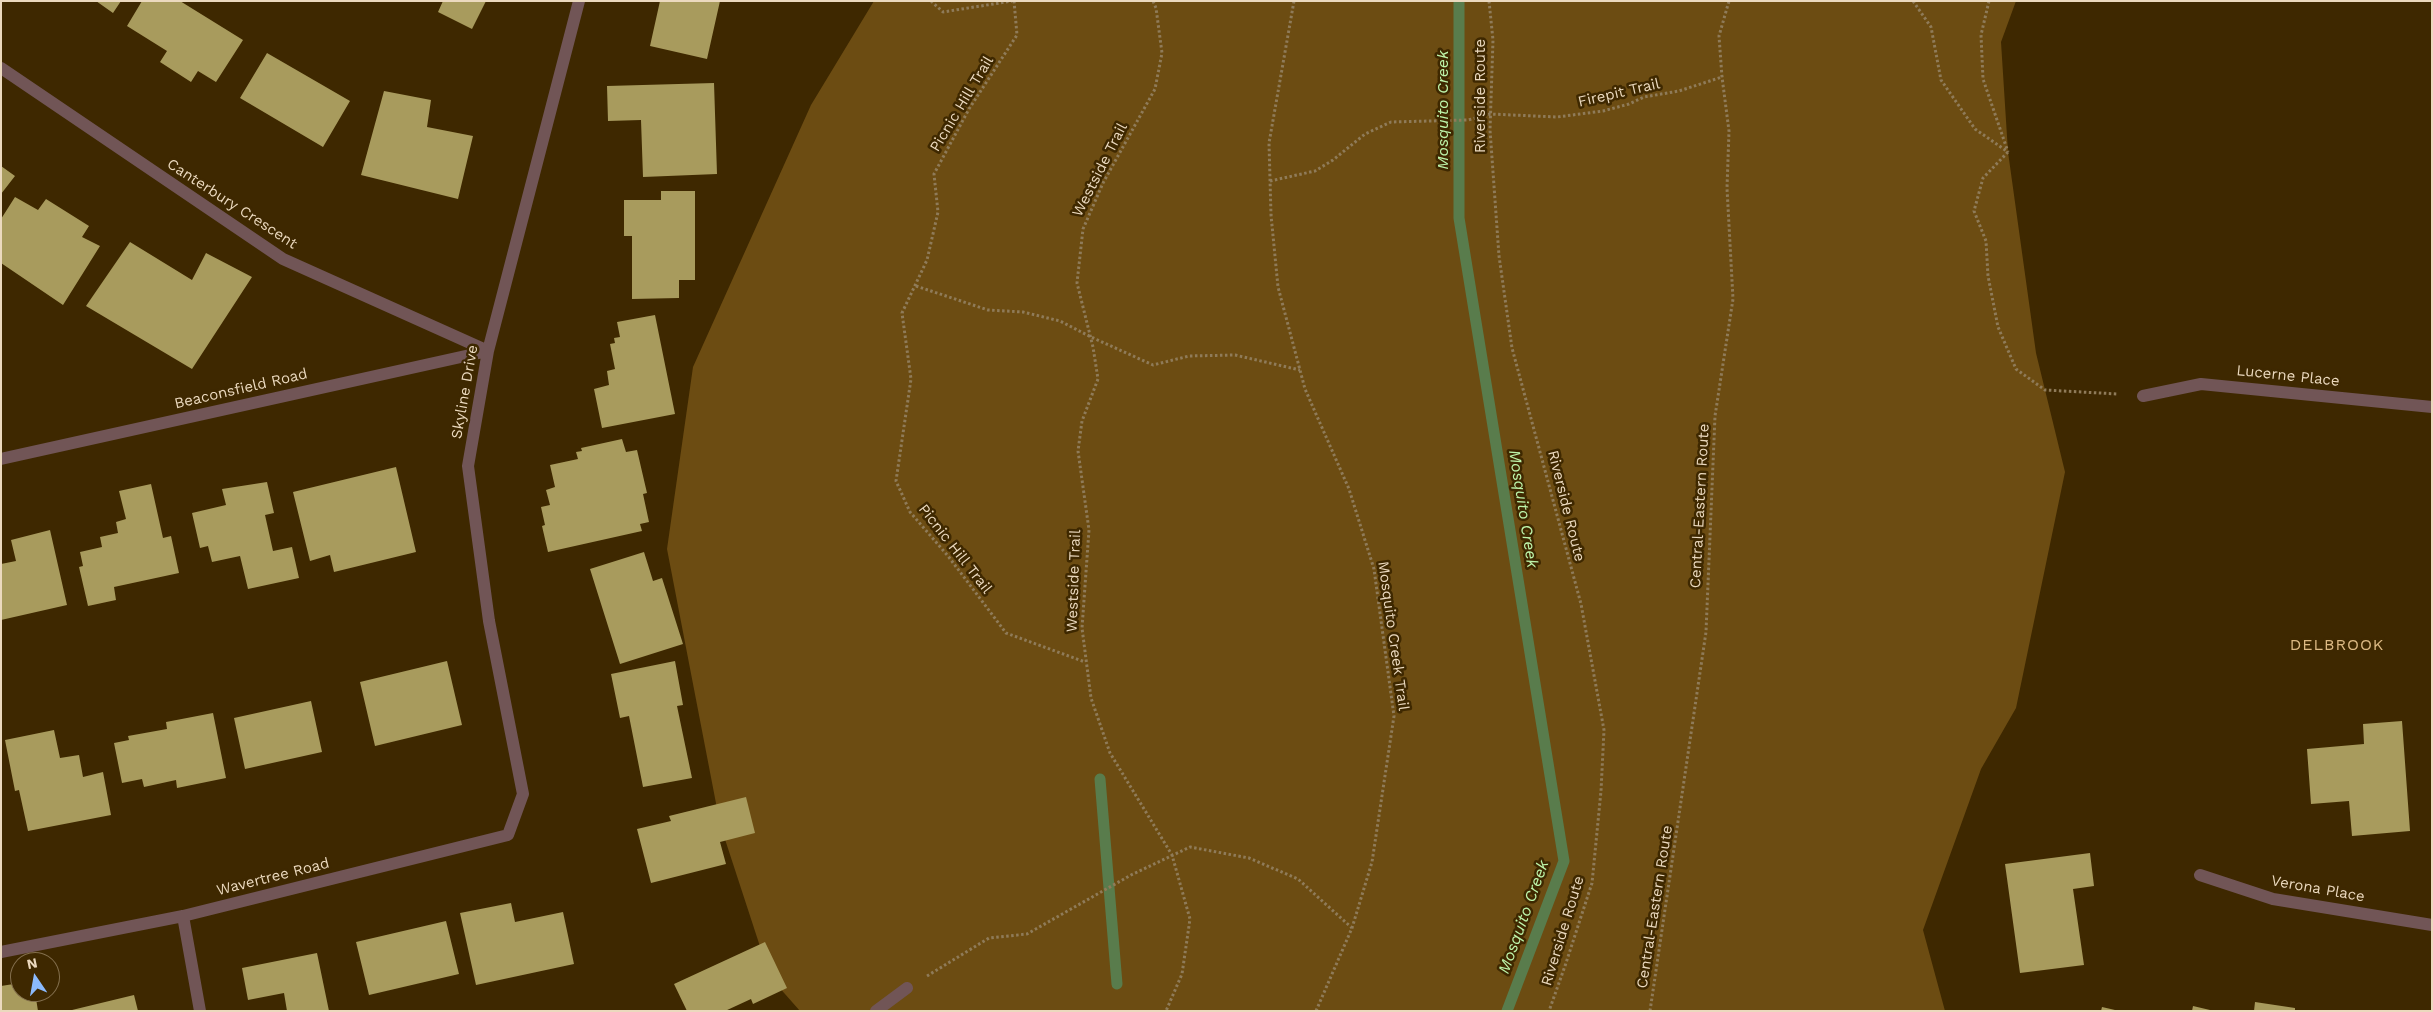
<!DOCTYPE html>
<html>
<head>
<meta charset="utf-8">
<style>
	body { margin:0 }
	#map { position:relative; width:2433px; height:1012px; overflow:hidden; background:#3e2800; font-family:"Work Sans",sans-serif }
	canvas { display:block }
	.frame { position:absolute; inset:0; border:2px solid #ebd9be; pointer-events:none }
	.north { position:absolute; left:10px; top:952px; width:50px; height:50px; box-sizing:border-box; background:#3e2800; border:1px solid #836f4c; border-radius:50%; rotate:348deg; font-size:14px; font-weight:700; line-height:20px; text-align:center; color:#ebd9be }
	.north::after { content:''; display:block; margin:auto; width:18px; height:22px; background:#8bbafc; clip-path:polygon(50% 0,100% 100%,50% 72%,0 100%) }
</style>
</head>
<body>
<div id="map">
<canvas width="2433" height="1012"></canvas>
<div class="frame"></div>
<div class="north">N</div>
</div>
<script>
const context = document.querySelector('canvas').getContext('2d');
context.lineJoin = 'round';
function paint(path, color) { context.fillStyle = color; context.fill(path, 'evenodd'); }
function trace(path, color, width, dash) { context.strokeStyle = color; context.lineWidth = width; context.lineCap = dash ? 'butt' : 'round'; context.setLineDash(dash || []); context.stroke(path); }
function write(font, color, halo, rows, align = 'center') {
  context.font = font + ' "Work Sans",sans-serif'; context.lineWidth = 5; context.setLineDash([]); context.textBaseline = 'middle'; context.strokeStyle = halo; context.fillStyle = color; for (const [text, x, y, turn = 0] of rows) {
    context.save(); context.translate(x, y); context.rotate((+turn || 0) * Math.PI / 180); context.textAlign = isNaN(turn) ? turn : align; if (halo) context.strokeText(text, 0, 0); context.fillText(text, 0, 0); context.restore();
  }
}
paint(new Path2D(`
	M874 1H2016L2001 42 2008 152 2036 353 2065 472 2016 708 1981 769 1923 930 1945 1011H800L770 977 720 824 667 549 693 367 811 105Z`), '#6c4c12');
trace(new Path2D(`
	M1459 1V218L1564 861 1507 1011
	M1100 779 1117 984`), '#597c4c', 11);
paint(new Path2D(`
	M96 1H121L113 13Z
	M142 1H180L243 40 216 82 198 71 191 82 160 62 167 51 127 26Z
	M443 1H486L472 29 438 12Z
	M660 1H720L707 59 650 46Z
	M267 53 350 101 323 147 240 98Z
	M714 83 717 174 643 177 641 120 608 121 607 86Z
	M384 91 431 100 427 127 473 136 458 199 361 175Z
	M1 166 15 176 1 194Z
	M661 191H695V280H679V298L632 299V236H624V200H661Z
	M15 197 38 210 46 199 89 226 82 237 100 246 63 305 1 263V219Z
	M130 242 192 280 206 253 252 277 192 369 86 306Z
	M655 315 675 414 602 428 594 389 609 385 607 371 615 369 610 344 615 343 614 338 620 337 617 322Z
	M622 439 626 452 637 450 647 493 643 494 649 522 640 524 642 531 548 552 542 526 545 525 541 507 550 505 546 490 555 487 550 465 578 459 576 452 582 451 581 448Z
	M396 467 416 552 334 572 330 555 310 561 293 492Z
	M267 482 274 513 265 515 273 551 292 547 299 578 248 589 240 556 212 562 208 546 200 548 192 513 226 505 222 489Z
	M151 484 163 538 171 536 179 573 114 587 116 600 88 606 79 567 83 566 80 552 102 547 100 537 118 533 116 522 126 519 119 491Z
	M50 530 67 605 1 620V564L16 561 11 540Z
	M644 552 653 581 662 578 683 644 620 664 590 569Z
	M447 661 462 725 375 746 360 682Z
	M675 661 683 705 677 706 692 778 643 787 629 716 620 718 611 674Z
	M311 701 322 752 245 769 234 718Z
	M213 713 226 778 177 788 176 780 144 787 142 779 122 783 114 743 129 740 128 736 167 729 166 722Z
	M2402 721 2410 831 2352 836 2349 801 2311 804 2307 749 2364 744 2363 724Z
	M54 730 60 758 79 755 83 777 103 772 111 815 28 831 19 790 15 791 5 740Z
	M746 797 755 833 720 842 726 864 651 883 637 829 671 821 669 816Z
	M2090 853 2094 886 2073 889 2084 965 2020 973 2005 864Z
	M511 903 515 922 563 912 574 964 476 985 460 913Z
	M446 921 459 974 369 995 356 942Z
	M765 942 787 988 753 1004 751 999 725 1011H687L674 984Z
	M317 953 329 1011H287L284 993 248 1000 242 968Z
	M20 983V992H35L38 1011H1V986Z
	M134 995 138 1011H72V1010Z
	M2255 1002 2295 1008V1011H2254Z
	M2193 1006 2210 1010V1011H2192Z
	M2102 1007 2115 1010V1011H2101Z`), '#a89b5d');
trace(new Path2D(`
	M931 1 943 12 1012 1
	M1014 1 1017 35 969 109 934 174 938 212 927 260 902 313 911 379 896 481 910 512 948 556 1006 633 1085 662
	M1153 1 1156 8 1162 53 1155 89 1103 183 1083 229 1077 283 1093 347 1098 379 1082 421 1078 451 1089 530 1082 628 1091 698 1110 753 1172 855 1190 919 1182 974 1166 1011
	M1294 1 1269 143 1271 215 1278 287 1305 389 1349 489 1374 569 1394 716 1372 862 1352 928 1316 1011
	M1489 1 1493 40 1490 130 1499 256 1512 348 1581 604 1604 730 1601 791 1592 883 1565 966 1549 1011
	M1913 1 1931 27 1941 80 1975 129 2008 152
	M1989 1 1981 35 1983 79 2008 152
	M2008 152 1983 178 1974 211 1986 241 1988 276 1998 327 2016 369 2045 390 2118 394
	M1270 181 1315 171 1333 160 1365 134 1391 122 1468 120 1490 114 1557 117 1603 111 1629 104 1644 97 1679 91 1722 77
	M916 286 988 310 1023 312 1060 321 1091 337 1153 365 1189 356 1235 355 1300 370
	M927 976 989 938 1027 934 1131 875 1190 847 1249 858 1298 879 1352 928
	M1650 1011 1706 632 1715 416 1733 299 1727 188 1729 131 1722 77 1719 36 1729 1`), '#8f7b59', 3, [2.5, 2.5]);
trace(new Path2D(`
	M1 68 283 259 488 351
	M2143 396 2201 384 2432 407
	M1 459 488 351
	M2200 875 2273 899 2432 925
	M183 916 200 1011
	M1 952 183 916 508 835 523 794 489 621 468 466 488 351 579 1
	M876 1011 907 988`), '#715556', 12);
write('15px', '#ebd9be', '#3e2800', [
	["Firepit Trail",1619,93,-13],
	["Riverside Route",1481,96,-90],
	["Picnic Hill Trail",962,104,-59],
	["Westside Trail",1100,170,-63],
	["Canterbury Crescent",232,204,33],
	["Lucerne Place",2288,376,6],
	["Beaconsfield Road",241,389,-13],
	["Skyline Drive",465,392,-80],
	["Riverside Route",1566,506,76],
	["Central-Eastern Route",1700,506,-87],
	["Picnic Hill Trail",955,549,52],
	["Westside Trail",1074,581,-88],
	["Mosquito Creek Trail",1393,636,82],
	["Wavertree Road",273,877,-14],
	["Verona Place",2318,889,10],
	["Central-Eastern Route",1655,907,-81],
	["Riverside Route",1563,931,-73]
]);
write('italic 16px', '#bef5aa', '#3e2800', [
	["Mosquito Creek",1443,110,-90],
	["Mosquito Creek",1523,509,81],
	["Mosquito Creek",1524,917,-70]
]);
context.letterSpacing = '1px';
write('16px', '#ddba84', '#3e2800', [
	["DELBROOK",2337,645]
]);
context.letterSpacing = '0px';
</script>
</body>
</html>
